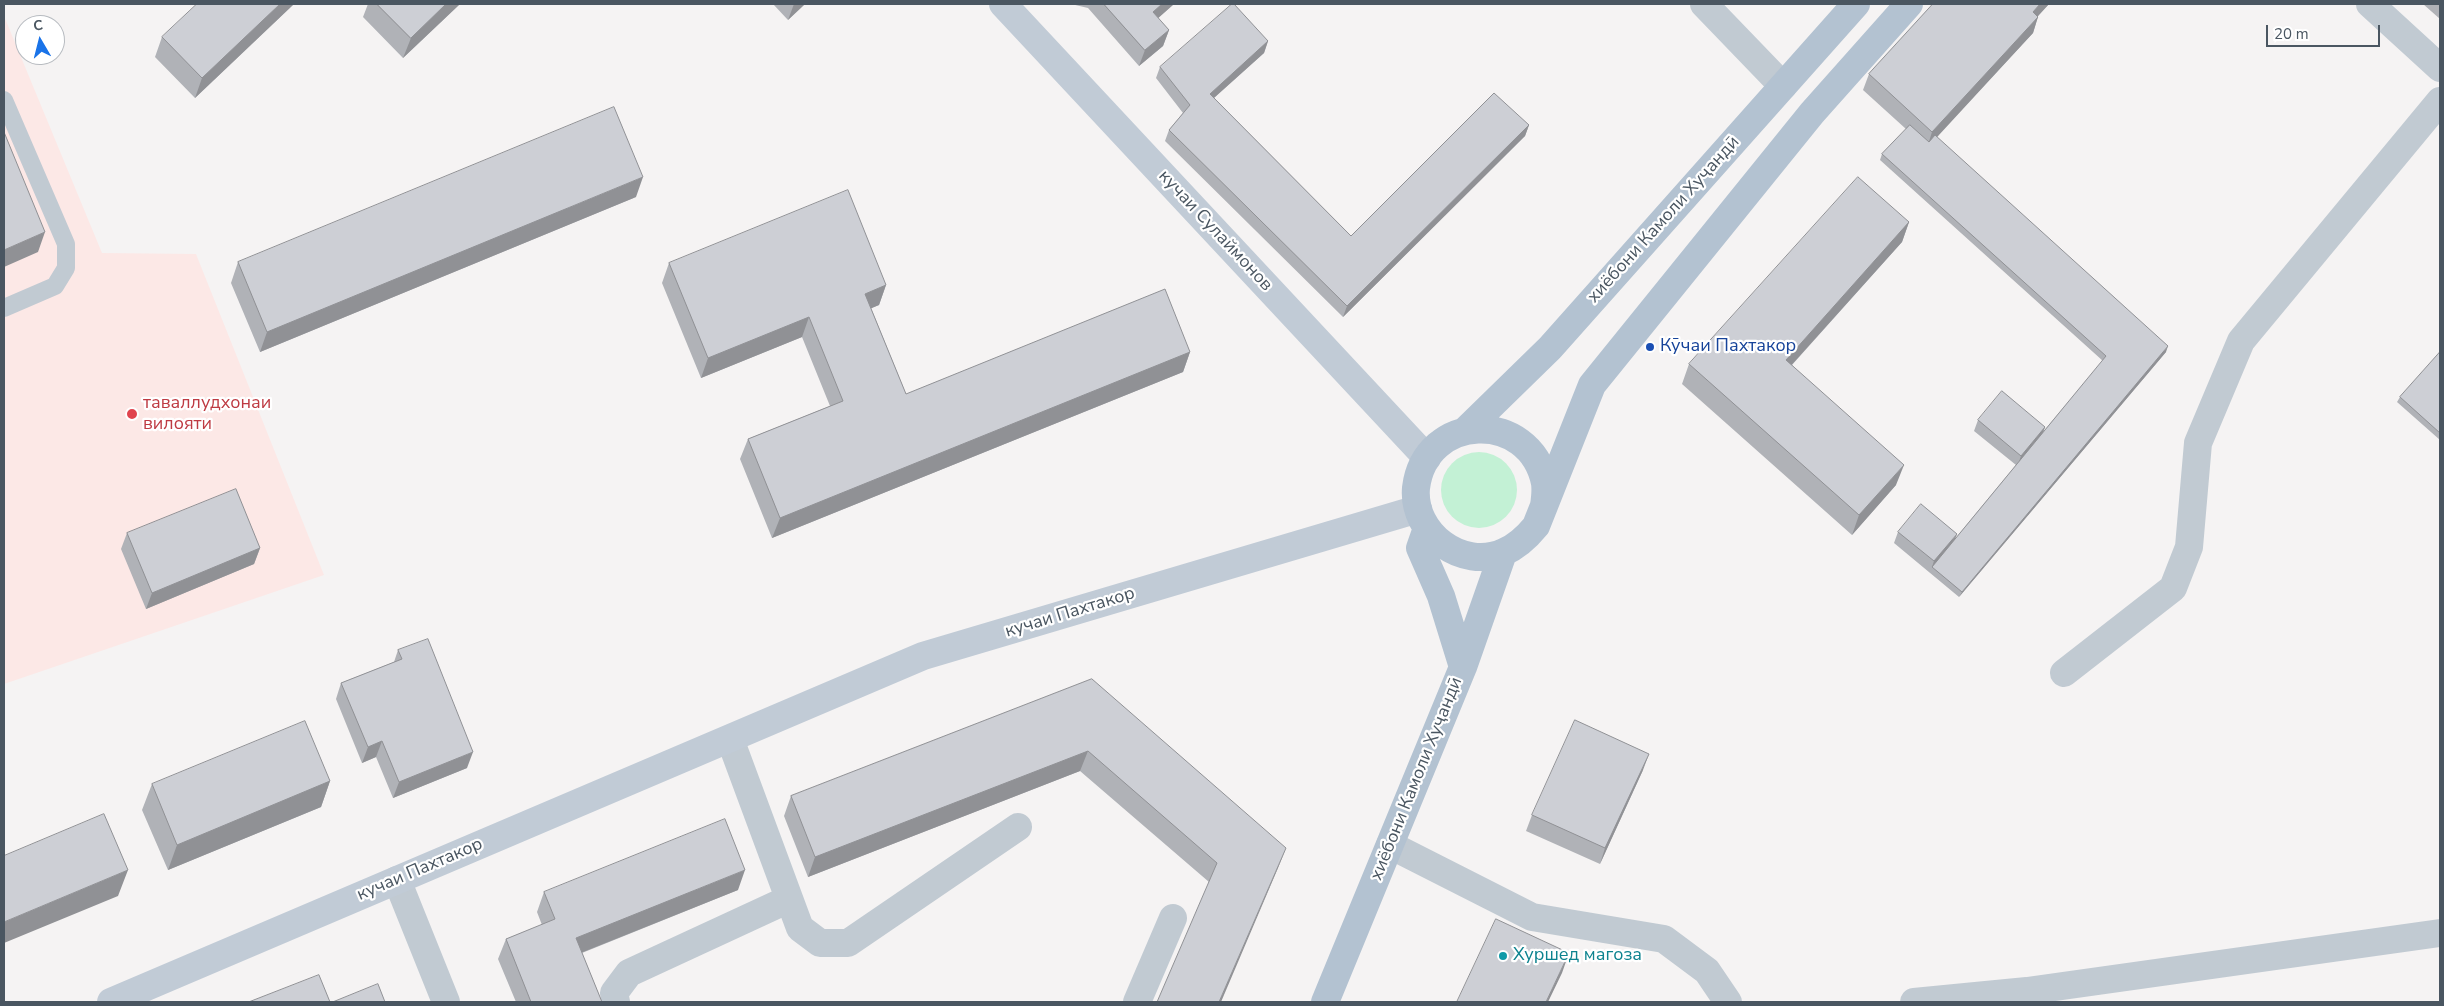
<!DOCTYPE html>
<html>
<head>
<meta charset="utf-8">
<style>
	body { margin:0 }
	#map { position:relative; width:2444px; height:1006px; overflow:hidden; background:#f5f3f3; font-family:"Nunito Sans",sans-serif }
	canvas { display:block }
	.frame { position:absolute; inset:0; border:5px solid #4a5661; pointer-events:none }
	.north { position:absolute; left:15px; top:15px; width:50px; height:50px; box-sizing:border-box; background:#fff; border:1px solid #b7bbc0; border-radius:50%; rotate:352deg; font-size:14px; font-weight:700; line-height:20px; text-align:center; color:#4a5661 }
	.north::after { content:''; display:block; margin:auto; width:18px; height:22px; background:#1a73e8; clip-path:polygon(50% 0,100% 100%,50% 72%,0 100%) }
	.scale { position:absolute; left:2266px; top:25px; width:114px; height:22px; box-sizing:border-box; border:2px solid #4a5661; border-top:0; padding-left:6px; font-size:15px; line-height:18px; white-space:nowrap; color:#4a5661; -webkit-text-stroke:4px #fff; paint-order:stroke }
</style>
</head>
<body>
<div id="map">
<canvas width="2444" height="1006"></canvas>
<div class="frame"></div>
<div class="north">С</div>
<div class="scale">20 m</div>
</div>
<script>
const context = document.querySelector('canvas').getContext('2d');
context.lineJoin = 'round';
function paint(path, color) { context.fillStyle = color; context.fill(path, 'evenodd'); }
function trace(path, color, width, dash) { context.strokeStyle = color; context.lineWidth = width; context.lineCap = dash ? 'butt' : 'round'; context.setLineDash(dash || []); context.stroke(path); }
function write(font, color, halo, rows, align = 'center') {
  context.font = font + ' "Nunito Sans",sans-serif'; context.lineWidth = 4.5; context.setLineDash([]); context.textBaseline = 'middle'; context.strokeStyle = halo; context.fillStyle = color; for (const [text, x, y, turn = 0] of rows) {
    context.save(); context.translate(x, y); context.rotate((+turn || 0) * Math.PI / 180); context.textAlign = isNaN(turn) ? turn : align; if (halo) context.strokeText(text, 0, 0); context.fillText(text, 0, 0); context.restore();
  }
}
paint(new Path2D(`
	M4 16 102 253 196 254 324 575 4 684Z`), '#fce8e6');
paint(new Path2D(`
	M1441 490a38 38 0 1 1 76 0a38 38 0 1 1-76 0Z`), '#c3f1d5');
trace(new Path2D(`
	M4 100 66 244V268L55 286 4 308`), '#c1cad2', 18);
trace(new Path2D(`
	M1704 4 1783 86
	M2370 4 2440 68
	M2064 673 2173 588 2189 547 2198 443 2241 341 2440 101
	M730 739 800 928 820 943H848L1018 827
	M1390 845 1532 917 1664 939 1707 971 1728 1002
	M397 880 446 1002
	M616 1002 614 993 629 973 789 899
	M1137 1002 1173 918
	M1914 1002 2027 991 2440 933`), '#c1cad2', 28);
trace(new Path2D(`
	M1003 4 1427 458
	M111 1002 923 656 1418 509`), '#c1cbd6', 28);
trace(new Path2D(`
	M1466 430 1550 348 1856 4
	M1544 506C1545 499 1546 490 1545 483 1530 409 1425 413 1416 488 1412 533 1462 571 1504 552 1518 546 1527 537 1536 526L1592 385 1812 113 1909 4
	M1427 528 1420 548 1441 596 1463 667
	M1325 1002 1463 667 1503 553`), '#b3c2d1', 28);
paint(new Path2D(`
	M294 4 195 98 155 57 162 37Z
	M368 4H460L403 58 363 17Z
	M773 4H805L788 20Z
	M1071 4H1174L1158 18 1169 30 1163 46 1139 66 1088 8Z
	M1933 4H2049L2038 16 2033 33 1936 137 2166 352 1959 597 1894 543 1898 532 1955 539 2016 465 1974 431 1978 420 2045 427 2043 432 2103 361 1880 160 1882 154 1906 129 1863 90 1869 74Z
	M2423 4H2440V19Z
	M1268 41 1264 53 1214 98 1351 236 1529 125 1525 136 1343 317 1165 141 1169 130 1183 113 1156 78 1160 67Z
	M636 197 260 352 231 283 238 262Z
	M1909 222 1902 242 1792 365 1896 485 1852 535 1682 384 1689 364Z
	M669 263 886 285 879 305 871 308 906 394 1190 352 1183 372 772 538 740 459 748 439 830 406 802 337 701 378 662 283Z
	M2440 352V440L2397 402 2400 397Z
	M127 533 260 548 254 564 146 609 121 549Z
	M398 650 467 768 393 798 376 757 362 763 336 699 341 683 394 662Z
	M1092 679 1278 868 1209 882 1080 771 808 877 784 816 791 796Z
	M1643 770 1600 864 1526 831 1532 815Z
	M330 781 321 807 168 870 142 810 152 784Z
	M738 890 582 953 602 1002H516L498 959 506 939 542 925 537 912 544 892Z`), '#b0b2b7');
paint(new Path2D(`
	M280 4H294L195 98 202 78Z
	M446 4H460L403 58 411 38Z
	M794 4H805L788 20Z
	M1162 4H1174L1147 28 1153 12Z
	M2040 4H2049L2027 28 2033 12Z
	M2038 17 2033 33 1927 148 1932 132Z
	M1169 30 1163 46 1139 66 1145 50Z
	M1268 41 1264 53 1206 105 1210 94Z
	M1529 125 1525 136 1343 317 1347 306Z
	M643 177 636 197 260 352 267 332Z
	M1909 222 1902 242 1778 380 1786 360Z
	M45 232 38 252 4 267V250Z
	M886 285 879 305 858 314 865 294Z
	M809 317 802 337 701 378 708 358Z
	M2168 346 2166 352 1959 597 1962 592Z
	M1190 352 1183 372 772 538 780 518Z
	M2045 427 2041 438 2017 467 2021 456Z
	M1904 465 1896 485 1852 535 1859 515Z
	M1957 534 1953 545 1932 567 1934 561Z
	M260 548 254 564 146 609 152 593Z
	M382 741 376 757 362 763 368 747Z
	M1088 751 1080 771 808 877 815 857Z
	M473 752 467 768 393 798 399 782Z
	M1649 754 1643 770 1600 864 1605 848Z
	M330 781 321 807 168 870 177 845Z
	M1286 848 1278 868 1221 1002H1219Z
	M128 870 118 896 4 943V922Z
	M745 870 738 890 568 958 576 938Z
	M1569 953 1562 973 1548 1002H1546Z`), '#909195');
const building = new Path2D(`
	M197 4H280L202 78 162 37Z
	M377 4H446L411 38Z
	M1104 4H1162L1153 12 1169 30 1145 50Z
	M1232 4H1234L1268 41 1210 94 1351 236 1494 93 1529 125 1347 306 1169 130 1190 105 1160 67Z
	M1933 4H2040L2033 12 2038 17 1932 132 1869 74Z
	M614 107 643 177 267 332 238 262Z
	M1910 125 1929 142 1935 135 2168 346 1962 592 1932 567 2106 356 1882 154Z
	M4 132 45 232 4 250Z
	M1858 177 1909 222 1786 360 1904 465 1859 515 1689 364Z
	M848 190 886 285 865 294 906 394 1165 289 1190 352 780 518 748 439 843 401 809 317 708 358 669 263Z
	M2440 352V433L2400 397Z
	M2002 391 2045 427 2021 456 1978 420Z
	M236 489 260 548 152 593 127 533Z
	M1921 504 1957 534 1934 561 1898 532Z
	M428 639 473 752 399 782 382 741 368 747 341 683 402 659 398 650Z
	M1092 679 1286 848 1219 1002H1157L1217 863 1088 751 815 857 791 796Z
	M1575 720 1649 754 1605 848 1532 815Z
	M305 721 330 781 177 845 152 784Z
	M104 814 128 870 4 922V856Z
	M725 819 745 870 576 938 602 1002H531L506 939 555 919 544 892Z
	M1496 919 1569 953 1546 1002H1457Z
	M319 975 330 1002H249Z
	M378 984 385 1002H333Z`);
paint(building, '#cdcfd5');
trace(building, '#909195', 1);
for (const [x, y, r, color] of [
	[1650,347,5,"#1a4fb4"],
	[132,414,6,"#e0444e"],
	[1503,956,5,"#0f9aa8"]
]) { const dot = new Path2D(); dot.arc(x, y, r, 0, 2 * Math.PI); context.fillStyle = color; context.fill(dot); trace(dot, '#fff', 2); }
write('18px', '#4a5661', '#fff', [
	["хиёбони Камоли Хуҷандӣ",1664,220,-48],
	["кучаи Сулаймонов",1215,231,47],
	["кучаи Пахтакор",1070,613,-17],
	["хиёбони Камоли Хуҷандӣ",1417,779,-68],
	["кучаи Пахтакор",420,870,-23]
]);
write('18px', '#164399', '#fff', [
	["Кӯчаи Пахтакор",1660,347]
], 'left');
write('18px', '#be3a42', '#fff', [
	["таваллудхонаи",143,404],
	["вилояти",143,425]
], 'left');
write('18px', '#0d838f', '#fff', [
	["Хуршед магоза",1513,956]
], 'left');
</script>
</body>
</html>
